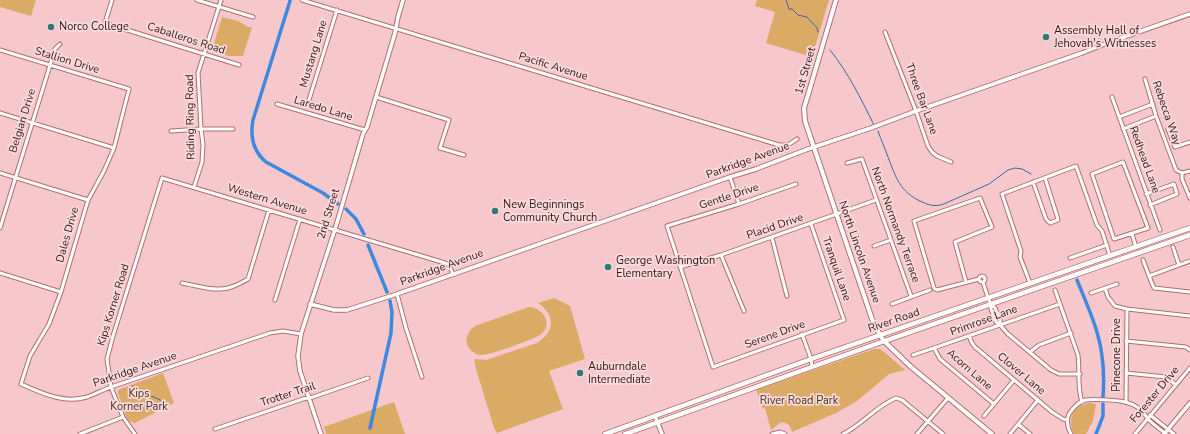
<!DOCTYPE html>
<html>
<head>
<meta charset="utf-8">
<style>
	body { margin:0 }
	canvas { display:block; background:#f7c8cb }
</style>
</head>
<body>
<canvas width="1190" height="434"></canvas>
<script>
const ctx = document.querySelector('canvas').getContext('2d');
ctx.lineJoin = 'round';
function fill(path, color) { ctx.fillStyle = color; ctx.fill(path, 'evenodd'); }
function strokePath(path, color, width, dash) { ctx.strokeStyle = color; ctx.lineWidth = width; ctx.lineCap = dash ? 'butt' : 'round'; ctx.setLineDash(dash || []); ctx.stroke(path); }
function drawText(font, color, halo, rows, align = 'center') {
  ctx.font = font + ' "Nunito Sans",sans-serif'; ctx.lineWidth = 3.5; ctx.setLineDash([]); ctx.textBaseline = 'middle'; ctx.strokeStyle = halo; ctx.fillStyle = color; for (const [text, x, y, turn = 0] of rows) {
    ctx.save(); ctx.translate(x, y); ctx.rotate((+turn || 0) * Math.PI / 180); ctx.textAlign = isNaN(turn) ? turn : align; if (halo) ctx.strokeText(text, 0, 0); ctx.fillText(text, 0, 0); ctx.restore();
  }
}
const green = new Path2D(`
	M 0,0 L 36,0 L 31,16 L 0,7 Z
	M 757,0 L 829,0 L 812,57 L 766,43 L 775,12 L 755,6 Z
	M 222,17 L 238,21 L 248,27 L 252,27 L 243,56 L 229,56 L 212,51 L 212,50 Z
	M 554,298 L 570,306 L 585,359 L 549,371 L 563,409 L 497,433 L 494,428 L 476,369 L 474,359 L 486,360 L 537,343 C 555,332 556,315 538,303 Z
	M 529,307 C 544,308 554,325 540,335 C 534,339 488,356 481,355 C 475,355 469,350 467,344 C 465,337 469,330 475,326 Z
	M 874,349 L 880,349 L 883,351 L 905,370 L 889,374 L 857,401 L 836,413 L 792,432 C 790,425 788,423 781,422 L 771,430 L 765,408 L 763,409 L 756,390 Z
	M 163,373 L 174,403 L 135,423 L 129,421 L 125,414 L 118,393 L 118,390 Z
	M 394,402 L 405,434 L 326,434 L 324,427 Z
	M 1090,403 L 1096,404 L 1093,421 L 1086,434 L 1074,434 C 1067,418 1073,405 1090,403 Z`);
const stream = new Path2D(`
	M 786,0 L 789,9 L 792,9 L 798,15 L 807,17 L 817,28 L 818,32
	M 830,50 C 848,72 861,99 874,125
	M 878,131 C 881,140 885,148 888,157 C 896,178 900,192 922,202 C 931,206 937,207 946,203 L 989,184 L 1008,170 L 1015,168 L 1022,169 L 1031,174
	M 132,386 C 143,394 156,397 168,404`);
const canal = new Path2D(`
	M 290,1 L 253,120 C 250,136 253,151 266,162 L 323,193 L 338,204
	M 346,209 L 356,219 L 364,234
	M 368,245 L 387,292
	M 1077,280 C 1087,305 1099,330 1102,356 C 1104,370 1104,383 1103,397
	M 370,428 L 391,333 L 392,312 L 390,301
	M 1096,434 L 1103,416 L 1103,404`);
const minor = new Path2D(`
	M 112,0 L 105,23 L 239,65
	M 197,0 L 253,17
	M 302,0 L 779,145 L 788,145 L 797,139
	M 885,32 L 916,111 L 928,146 L 932,152 L 937,156 L 951,162
	M 0,50 L 129,89 L 114,148 L 104,171 L 88,200 L 61,292 L 49,324 L 30,356 L 21,384 C 42,393 63,404 87,397 C 95,394 103,390 111,387 L 270,333 L 283,331 L 301,334
	M 1145,79 L 1156,116 L 1176,170 L 1182,173
	M 376,97 L 449,120 L 440,148 L 464,155
	M 1112,97 L 1160,230
	M 308,103 L 337,10
	M 277,104 L 365,130
	M 0,113 L 114,148
	M 1119,117 L 1153,104
	M 1123,129 L 1156,116
	M 1168,129 L 1175,147 L 1190,142
	M 171,131 L 201,129 L 233,129
	M 1123,162 L 1148,228 L 1114,239 L 1092,174 Z
	M 847,163 L 862,159 L 911,296
	M 1190,171 L 1182,173 L 1182,179 L 1190,198
	M 0,173 L 88,200
	M 730,177 L 739,204
	M 1033,182 L 1046,219 L 1050,223 L 1058,220 L 1057,216 L 1045,178
	M 796,184 L 739,204 L 667,226 L 713,367 L 844,320 L 811,224
	M 194,187 L 202,162 L 203,145 L 201,129 L 198,73 L 221,0
	M 1146,194 L 1174,184 L 1177,194 L 1150,205
	M 0,228 L 55,49 L 60,44
	M 1132,234 L 1136,247
	M 772,238 L 787,296
	M 874,246 L 891,240
	M 1173,247 L 1179,265
	M 721,255 L 744,311
	M 1070,258 L 1107,245
	M 1143,260 L 1151,281 L 1154,288 L 1190,292
	M 680,267 L 721,255 L 876,200
	M 0,273 L 61,292
	M979 279a3 3 0 1 1 6 0a3 3 0 1 1-6 0Z
	M 1149,276 L 1190,261
	M 966,282 L 955,242 L 992,227 L 980,198 L 914,221 L 934,288 L 937,290 L 979,279
	M 983,282 L 988,298 L 991,304 L 995,308 L 1000,320 L 1000,325
	M 182,283 C 194,285 208,290 220,289 C 230,289 239,284 248,279 L 269,210
	M 1030,283 L 1020,257 L 1021,251 L 1002,194 L 1076,166 L 1097,225 L 1102,231 L 1110,256
	M 1105,288 L 1108,297 L 1115,306 L 1127,309 L 1190,316
	M 1055,290 L 1078,355 C 1080,370 1077,388 1082,402
	M 1091,293 L 1117,284
	M 397,294 L 406,328 L 422,377
	M 275,300 L 300,219
	M 892,304 L 930,290
	M 991,304 L 991,309 L 996,322 L 1000,325 L 1008,334 L 1051,370 L 1059,374 L 1080,374
	M 802,334 L 811,359 L 812,367
	M 969,336 L 972,343 L 975,347 L 1052,412 L 1063,419 L 1067,420
	M 1126,341 L 1186,347 L 1190,350
	M 934,348 L 940,359 L 994,404
	M 1030,352 L 1039,345 L 1071,333
	M 913,355 L 934,348 L 1060,304
	M 1126,373 L 1166,377 L 1176,385
	M 1126,402 L 1127,309
	M 1150,415 L 1174,434
	M 984,416 L 1014,380
	M 1018,424 L 1030,434
	M 215,429 L 303,399 L 313,397 L 368,378
	M 80,434 L 123,417
	M 135,434 L 123,417 L 111,387 L 107,359 L 113,336 L 162,178 L 445,263 L 449,265 L 453,274
	M 772,434 L 780,432 L 785,434
	M 843,434 C 862,425 876,406 896,398 L 902,400 L 943,434
	M 917,434 L 948,398
	M 1010,434 L 1038,400
	M 1071,434 C 1067,427 1066,421 1069,414 C 1073,408 1078,402 1085,400 C 1093,399 1118,400 1125,402 C 1129,403 1134,405 1137,407 C 1143,410 1145,416 1149,420 C 1154,425 1160,429 1166,434
	M 1135,434 L 1190,368`);
const tertiary = new Path2D(`
	M 310,304 L 334,310 L 347,310 L 397,294 L 730,177 L 756,169 L 808,149 L 871,128 L 916,111 L 1082,53 L 1107,43 L 1190,14
	M 655,416 L 662,434
	M 321,434 L 300,371 L 298,356 L 301,334 L 336,226 L 363,134 L 367,127 L 395,33 L 398,17 L 403,0
	M 1164,434 L 1190,403`);
const secondary = new Path2D(`
	M 836,0 L 808,95 L 804,108 L 805,121 L 872,319 L 880,335 L 884,341 L 910,366 L 992,434`);
const primary = new Path2D(`
	M 605,434 L 811,359 L 1190,228
	M 625,434 L 876,344 L 1190,235`);
const markers = [
	[51,27,4,"#2f7978"],
	[1046,37,4,"#2f7978"],
	[495,211,4,"#2f7978"],
	[608,267,4,"#2f7978"],
	[580,373,4,"#2f7978"]
];
const poiNames = [
	["Norco College",59,27],
	["Assembly Hall of",1054,31],
	["Jehovah's Witnesses",1054,44],
	["New Beginnings",503,205],
	["Community Church",503,218],
	["George Washington",616,261],
	["Elementary",616,274],
	["Auburndale",588,367],
	["Intermediate",588,380]
];
const streetNames = [
	["Caballeros Road",186,39,18],
	["Mustang Lane",314,54,-73],
	["Stallion Drive",67,61,17],
	["Pacific Avenue",553,67,17],
	["1st Street",806,71,-74],
	["Three Bar Lane",921,99,70],
	["Laredo Lane",323,109,17],
	["Rebecca Way",1166,113,71],
	["Riding Ring Road",191,117,-91],
	["Belgian Drive",23,121,-73],
	["Redhead Lane",1144,160,70],
	["Parkridge Avenue",748,161,-20],
	["Gentle Drive",729,197,-18],
	["Western Avenue",267,200,17],
	["2nd Street",329,214,-73],
	["North Normandy Terrace",895,225,70],
	["Placid Drive",775,227,-19],
	["Dales Drive",68,235,-74],
	["North Lincoln Avenue",859,252,71],
	["Parkridge Avenue",442,268,-20],
	["Tranquil Lane",836,269,71],
	["Kips Korner Road",114,305,-73],
	["River Road",894,321,-19],
	["Primrose Lane",984,321,-20],
	["Serene Drive",775,335,-20],
	["Pinecone Drive",1117,355,-90],
	["Parkridge Avenue",135,370,-19],
	["Acorn Lane",969,370,41],
	["Clover Lane",1021,374,40],
	["Trotter Trail",288,395,-18],
	["Forester Drive",1155,395,-50]
];
const parkNames = [
	["Kips",139,394],
	["Korner Park",139,407],
	["River Road Park",799,401]
];
fill(green, '#dbaa65');
strokePath(stream, '#3a66a4', 1);
strokePath(canal, '#3d88e0', 3.5);
strokePath(minor, '#b26c72', 5);
strokePath(tertiary, '#b26c72', 5.5);
strokePath(secondary, '#b26c72', 6);
strokePath(primary, '#b26c72', 6);
strokePath(minor, '#fff', 3);
strokePath(tertiary, '#fff', 3.5);
strokePath(secondary, '#fff', 4);
strokePath(primary, '#fff', 4.5);
for (const [x, y, r, color] of markers) { const dot = new Path2D(); dot.arc(x, y, r, 0, 2 * Math.PI); ctx.fillStyle = color; ctx.fill(dot); strokePath(dot, '#fadadb', 1.5); }
drawText('11px', '#321619', '#fadadb', poiNames, 'left');
drawText('11px', '#321619', '#fadadb', streetNames);
drawText('11px', '#3d2f1d', '#fadadb', parkNames);
</script>
</body>
</html>
